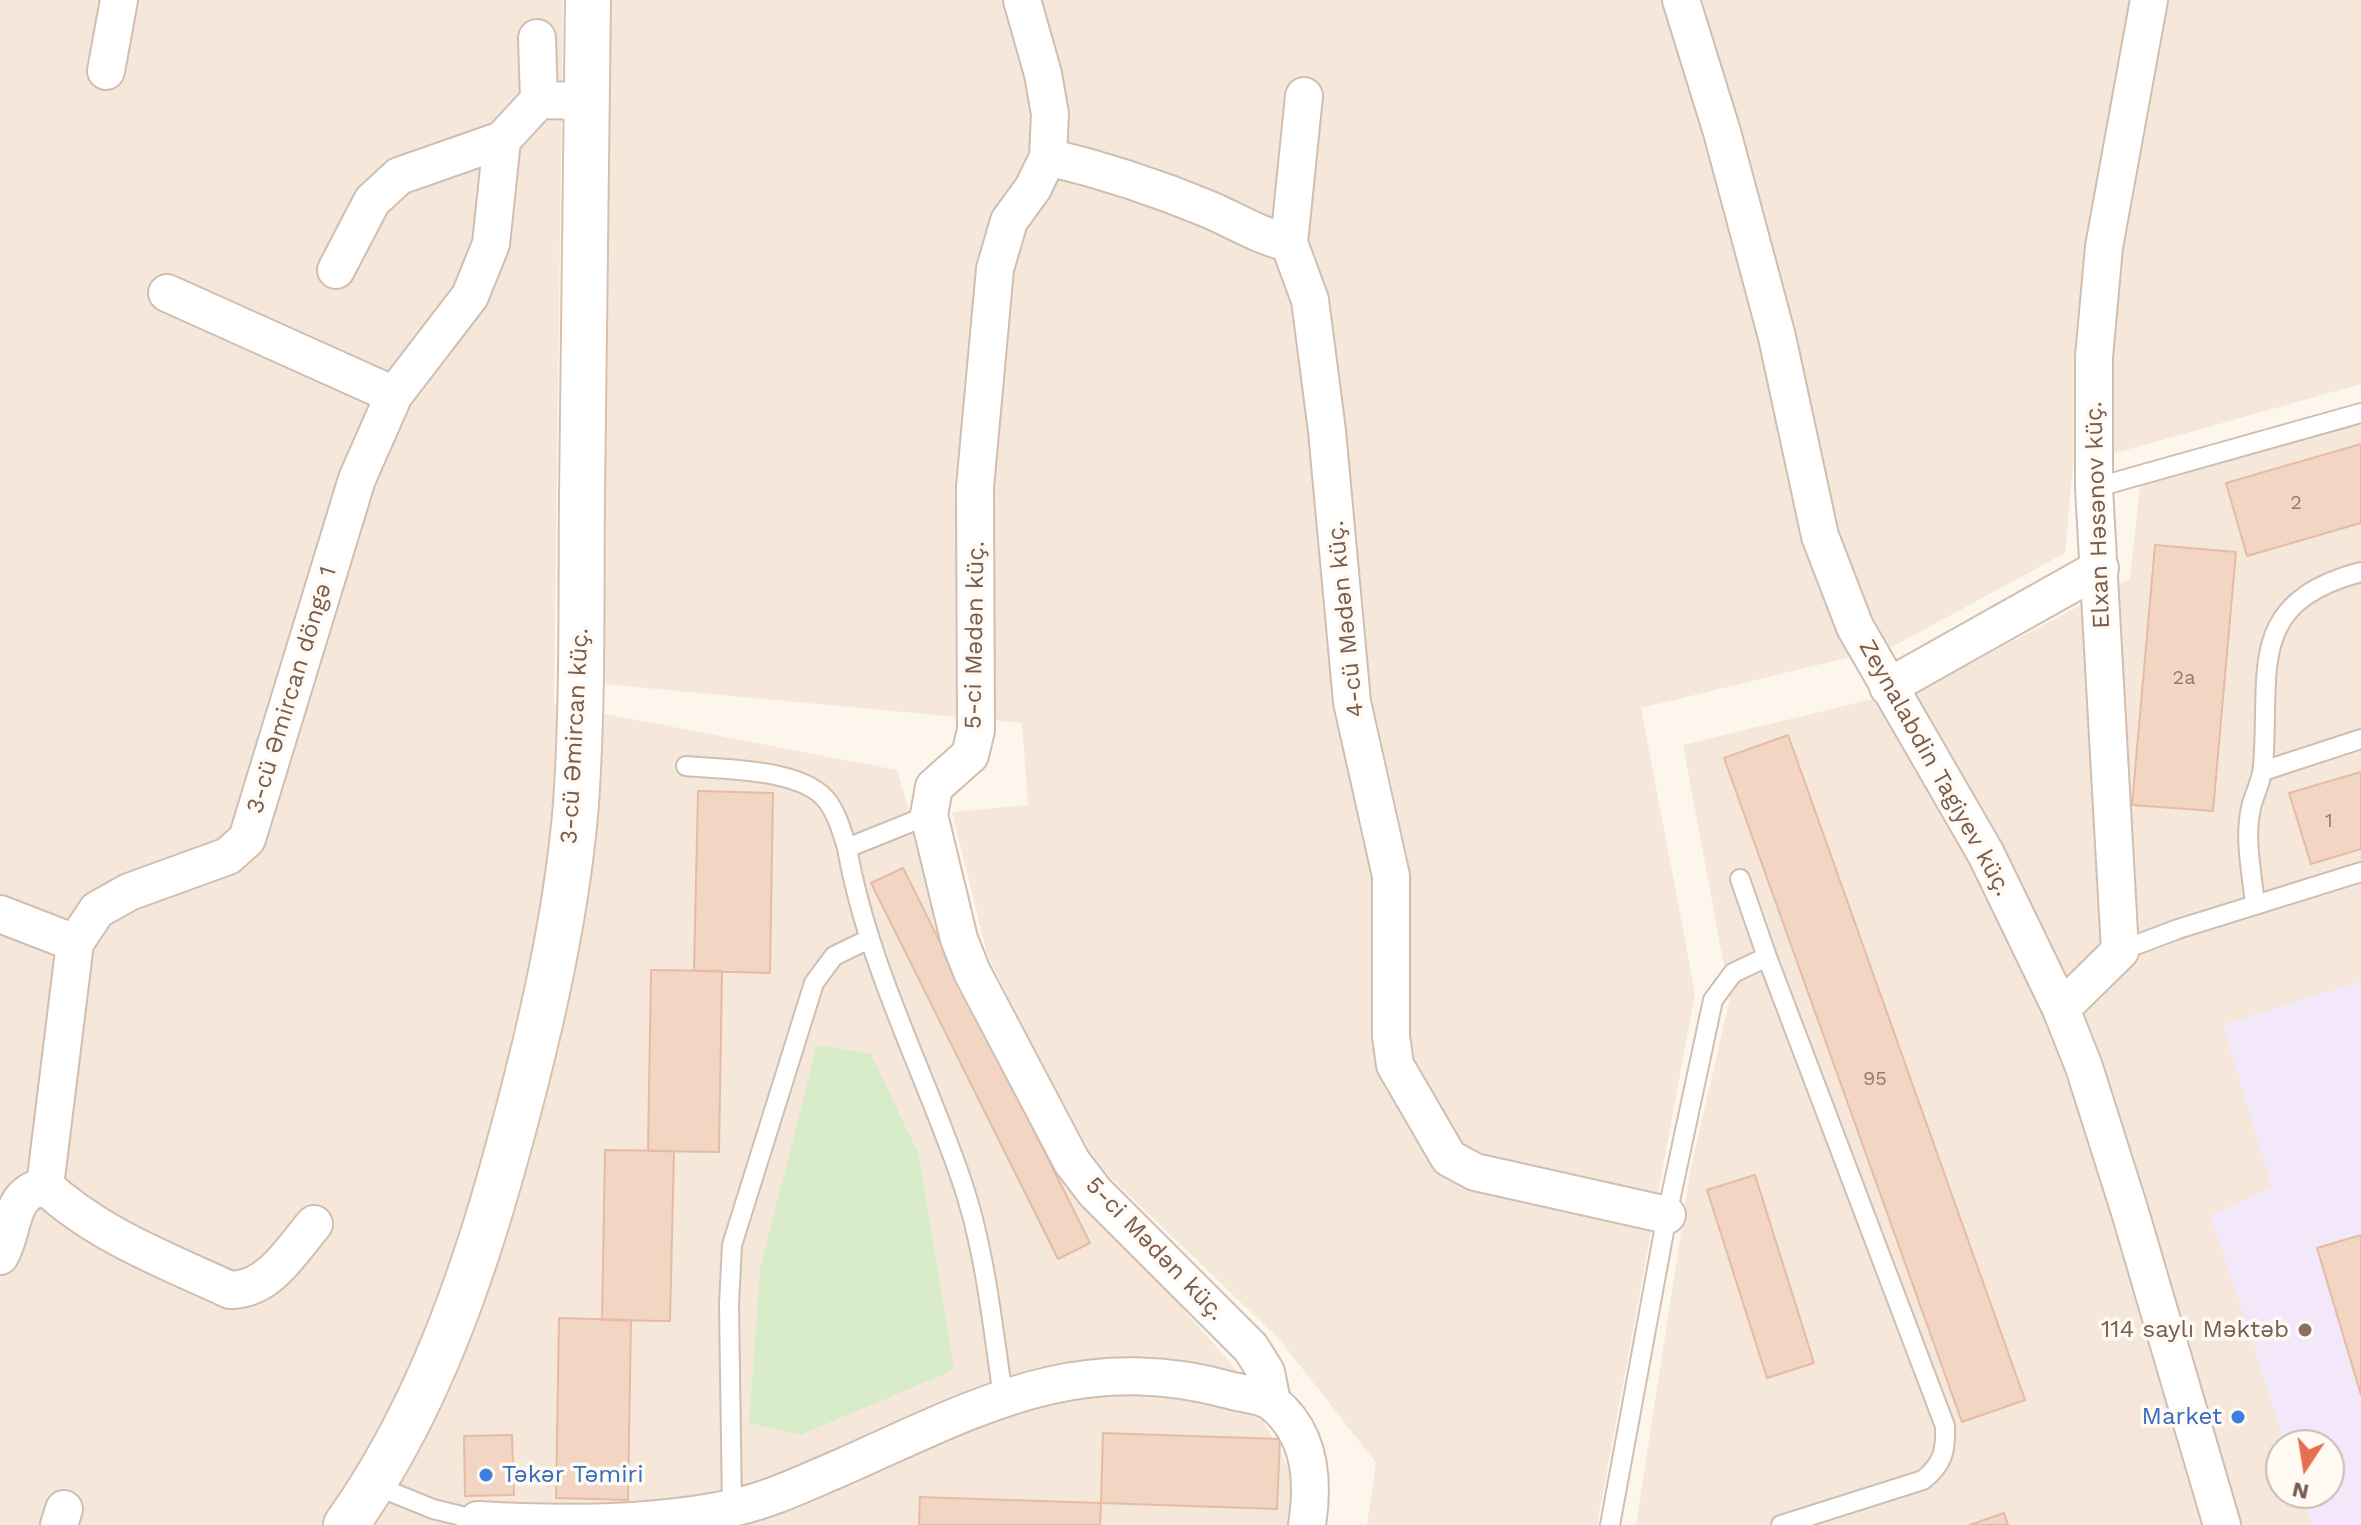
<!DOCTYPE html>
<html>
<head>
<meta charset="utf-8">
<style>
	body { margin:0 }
	#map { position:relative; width:2361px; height:1525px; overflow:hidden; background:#fdf6ec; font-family:"Work Sans",sans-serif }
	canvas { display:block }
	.north { position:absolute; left:2265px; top:1429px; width:80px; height:80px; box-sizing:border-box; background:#fffaf3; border:2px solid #cabbb1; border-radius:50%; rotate:192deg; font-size:22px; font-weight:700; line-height:32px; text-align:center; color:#7a5c4d }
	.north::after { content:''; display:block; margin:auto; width:28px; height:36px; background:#e76f51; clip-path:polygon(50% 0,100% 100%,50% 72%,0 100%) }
</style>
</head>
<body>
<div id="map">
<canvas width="2361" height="1525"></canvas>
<div class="north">N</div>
</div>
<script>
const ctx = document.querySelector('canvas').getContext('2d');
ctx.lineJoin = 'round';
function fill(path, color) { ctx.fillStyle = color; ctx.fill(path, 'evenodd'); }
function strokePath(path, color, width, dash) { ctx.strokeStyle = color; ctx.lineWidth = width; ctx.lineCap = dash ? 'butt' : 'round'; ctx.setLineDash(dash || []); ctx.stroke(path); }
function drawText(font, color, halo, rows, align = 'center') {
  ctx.font = font + ' "Work Sans",sans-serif'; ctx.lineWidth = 7; ctx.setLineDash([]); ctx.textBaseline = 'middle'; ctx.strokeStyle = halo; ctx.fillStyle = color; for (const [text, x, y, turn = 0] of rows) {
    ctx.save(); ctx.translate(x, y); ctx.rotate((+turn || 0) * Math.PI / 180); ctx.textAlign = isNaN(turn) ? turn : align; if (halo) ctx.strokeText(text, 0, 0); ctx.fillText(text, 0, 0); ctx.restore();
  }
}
const residential = new Path2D(`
	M 0,0 L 563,0 L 554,704 L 897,770 L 948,944 L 1061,1170 L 1235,1368 L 1293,1476 L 1289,1525 L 0,1525 Z
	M 608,0 L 2361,0 L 2361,384 L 2073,465 L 2065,553 L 1892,647 L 1641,708 L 1695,993 L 1597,1525 L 1367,1525 L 1376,1463 L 1280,1340 L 1083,1151 L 987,954 L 952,812 L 1028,805 L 1022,723 L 603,684 L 601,387 Z
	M 2361,424 L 2361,1525 L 1636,1525 L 1691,1167 L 1730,998 L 1683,745 L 1930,685 L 2130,579 L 2140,485 ZM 2281,1445 L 2329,1445 L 2329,1493 L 2281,1493 Z`);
const education = new Path2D(`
	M 2361,981 L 2361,1525 L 2312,1525 L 2302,1493 L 2329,1493 L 2329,1445 L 2286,1445 L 2211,1216 L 2272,1187 L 2223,1025 Z`);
const green = new Path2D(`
	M 817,1045 L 871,1054 L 919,1155 L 954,1370 L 800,1435 L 749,1423 L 760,1269 Z`);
const building = new Path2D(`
	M 2361,444 L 2361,523 L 2247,556 L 2226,483 Z
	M 2155,545 L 2236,552 L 2213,811 L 2132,805 Z
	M 1788,735 L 2025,1400 L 1962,1422 L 1724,758 Z
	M 2361,772 L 2361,849 L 2311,864 L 2289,793 Z
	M 698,791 L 773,793 L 770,973 L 694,971 Z
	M 903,868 L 1090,1243 L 1058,1259 L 871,883 Z
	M 651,970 L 722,971 L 719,1152 L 648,1151 Z
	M 605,1150 L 674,1151 L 670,1321 L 602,1320 Z
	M 1755,1175 L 1814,1363 L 1767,1378 L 1707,1190 Z
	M 2361,1235 L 2361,1395 L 2317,1248 Z
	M 559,1318 L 631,1320 L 628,1500 L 556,1498 Z
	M 1103,1433 L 1280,1439 L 1277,1509 L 1101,1503 Z
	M 512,1435 L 514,1495 L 465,1496 L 464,1436 Z
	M 920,1497 L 1101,1503 L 1100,1525 L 919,1525 Z
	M 2004,1513 L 2008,1525 L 1970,1525 Z`);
const service = new Path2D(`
	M 2094,488 L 2361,413
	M 686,766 C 724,770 804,768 828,802 C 838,816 842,832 847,848
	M 2263,771 L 2361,739
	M 929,815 L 847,848 C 867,962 922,1067 960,1176 C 985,1246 992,1323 1003,1396
	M 1740,879 L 1767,957 L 1945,1426 C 1946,1451 1943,1464 1923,1480 L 1781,1525
	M 2255,905 C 2252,873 2244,839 2251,808 C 2254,794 2262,781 2263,766 C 2271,671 2244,603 2361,572
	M 2120,951 L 2178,929 L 2361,872
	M 374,1485 L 433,1509 L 478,1520
	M 732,1508 L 729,1304 L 732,1245 L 814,983 L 834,956 L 869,939
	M 1610,1525 L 1667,1215 L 1713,1000 L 1733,973 L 1767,957`);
const minor = new Path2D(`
	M 1022,0 L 1043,74 L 1050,114 L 1048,157 L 1033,188 L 1009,221 L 995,269 L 975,487 L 976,730 L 970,755 L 934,787 L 929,815 L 959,939 L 972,972 L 1072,1162 L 1095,1192 L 1251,1348 L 1266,1372 L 1272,1402
	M 1681,0 L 1722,132 L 1777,337 L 1820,536 L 1855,627 L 1986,854 L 2061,1009 L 2084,1067 L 2130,1212 L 2222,1525
	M 537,38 L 539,100
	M 106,71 L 119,0
	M 1048,157 C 1103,170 1155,187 1208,209 C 1236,221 1259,236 1289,243 L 1310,300 L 1327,431 L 1352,702 L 1391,876 L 1391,1036 L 1395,1065 L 1449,1158 L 1475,1172 L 1667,1215
	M 1289,243 L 1304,96
	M 336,270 L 372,201 L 399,176 L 502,140
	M 167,293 L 394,395
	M 1888,687 L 2100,568
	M 0,914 L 75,943
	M 2061,1009 L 2120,951 L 2094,488 L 2094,357 L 2104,247 L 2149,0
	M 45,1186 C 98,1235 165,1260 230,1290 C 269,1290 291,1251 314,1224
	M 0,1256 C 16,1229 7,1194 45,1186 L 75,943 L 97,910 L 129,892 L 228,856 L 247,839 L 357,479 L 394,395 L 470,296 L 491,244 L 502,140 L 539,100 L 586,101
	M 59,1525 L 64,1509
	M 475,1525 L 478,1520 C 560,1525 651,1525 732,1508 C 770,1500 804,1483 840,1468 C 978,1407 1077,1348 1233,1391 C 1245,1394 1264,1396 1273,1403 C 1311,1434 1314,1481 1307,1525`);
const secondary = new Path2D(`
	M 346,1525 C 419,1422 464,1303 499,1181 C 533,1061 566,928 576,804 C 583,702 581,598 582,496 C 584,331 586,165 588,0`);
const markers = [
	[2305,1330,8,"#8d6e63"],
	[2238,1417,8,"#3f7fe0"],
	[486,1475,8,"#3f7fe0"]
];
const numberNames = [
	["2",2296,503],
	["2a",2184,678],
	["1",2329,821],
	["95",1875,1079]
];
const streetNames = [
	["Elxan Həsənov küç.",2098,515,-92],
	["4-cü Mədən küç.",1346,619,-96],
	["5-ci Mədən küç.",975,635,-89],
	["3-cü Əmircan döngə 1",292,690,-73],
	["3-cü Əmircan küç.",575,736,-87],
	["Zeynalabdin Tagiyev küç.",1935,768,61],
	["5-ci Mədən küç.",1155,1249,46]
];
const educationNames = [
	["114 saylı Məktəb",2289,1330]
];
const shopNames = [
	["Market",2222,1417],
	["Təkər Təmiri",502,1475,"left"]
];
fill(residential, '#f5e8da');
fill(education, '#f3e8fa');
fill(green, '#d8ecc9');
fill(building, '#f3d5c3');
strokePath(building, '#e6bba3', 2);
strokePath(service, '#d1beb0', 22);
strokePath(minor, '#d1beb0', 40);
strokePath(secondary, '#d6c0b0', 48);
strokePath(service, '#fff', 18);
strokePath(minor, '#fff', 36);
strokePath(secondary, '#fff', 44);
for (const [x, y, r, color] of markers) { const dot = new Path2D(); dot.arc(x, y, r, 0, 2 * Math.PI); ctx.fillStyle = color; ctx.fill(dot); strokePath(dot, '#fffaf3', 3); }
drawText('20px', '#987a6a', null, numberNames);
drawText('24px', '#7a5c4d', '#fffaf3', streetNames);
drawText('24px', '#785e54', '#fffaf3', educationNames, 'right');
drawText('24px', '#366cbe', '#fffaf3', shopNames, 'right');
</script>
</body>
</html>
